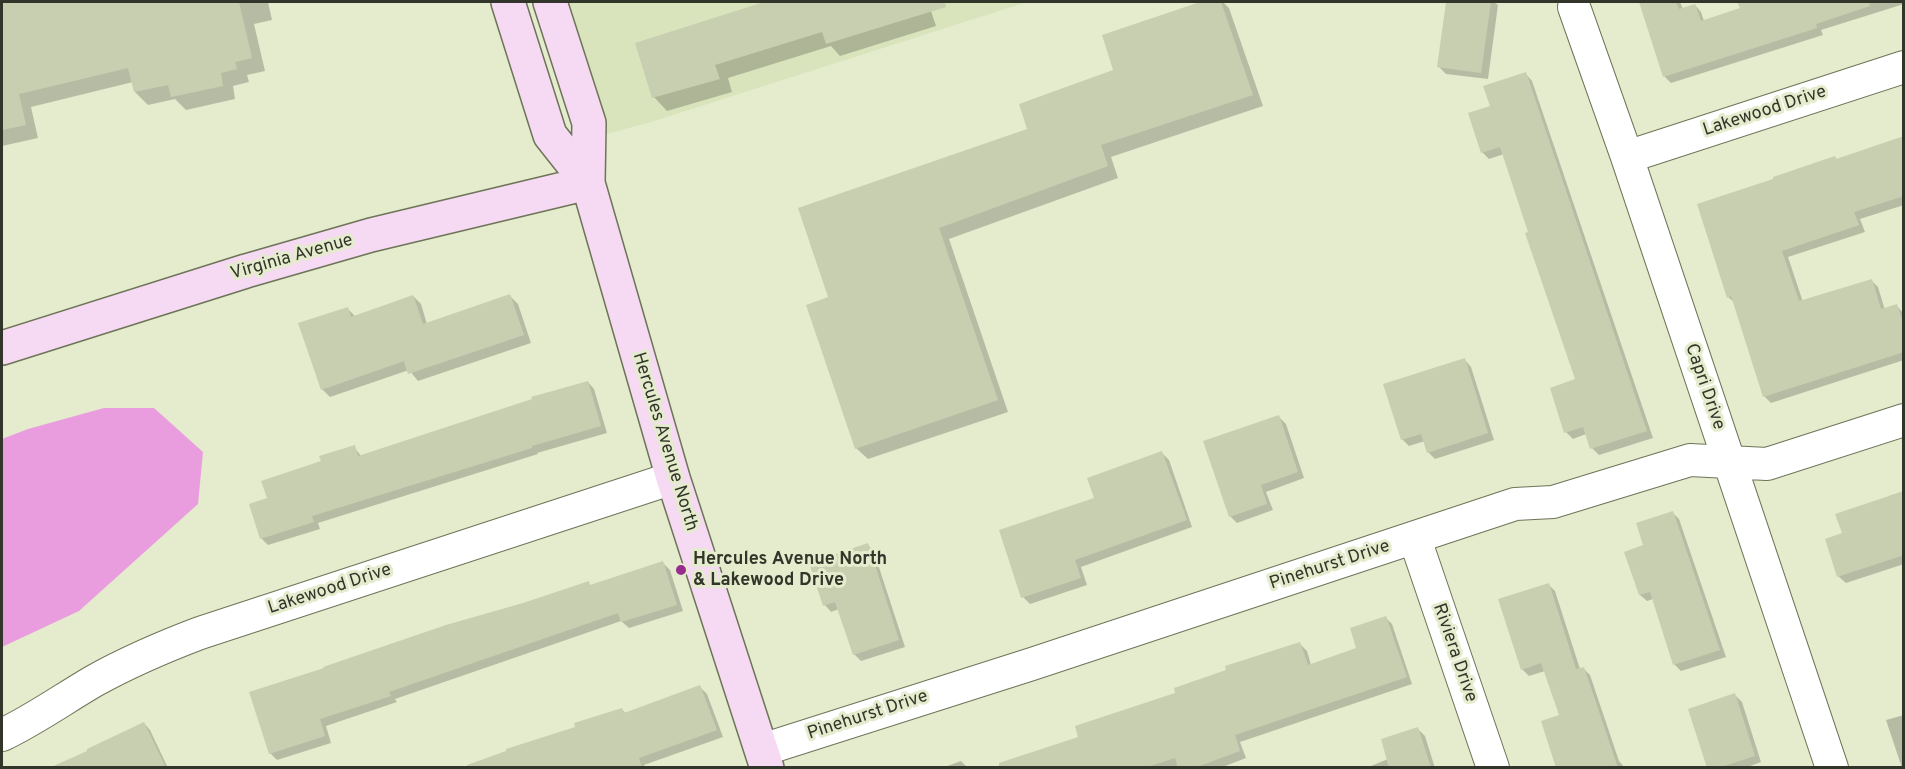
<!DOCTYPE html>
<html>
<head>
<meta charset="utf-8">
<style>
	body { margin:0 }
	#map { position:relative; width:1905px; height:769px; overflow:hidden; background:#e4eccd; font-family:Overpass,sans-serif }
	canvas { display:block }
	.frame { position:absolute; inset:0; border:3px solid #323529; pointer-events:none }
</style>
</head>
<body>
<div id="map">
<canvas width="1905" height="769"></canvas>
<div class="frame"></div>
</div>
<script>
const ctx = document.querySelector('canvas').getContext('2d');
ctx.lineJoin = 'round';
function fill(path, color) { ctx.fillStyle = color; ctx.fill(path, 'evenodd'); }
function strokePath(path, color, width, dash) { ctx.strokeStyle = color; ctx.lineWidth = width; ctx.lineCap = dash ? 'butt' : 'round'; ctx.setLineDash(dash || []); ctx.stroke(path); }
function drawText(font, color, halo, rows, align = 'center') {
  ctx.font = font + ' Overpass,sans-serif'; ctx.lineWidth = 6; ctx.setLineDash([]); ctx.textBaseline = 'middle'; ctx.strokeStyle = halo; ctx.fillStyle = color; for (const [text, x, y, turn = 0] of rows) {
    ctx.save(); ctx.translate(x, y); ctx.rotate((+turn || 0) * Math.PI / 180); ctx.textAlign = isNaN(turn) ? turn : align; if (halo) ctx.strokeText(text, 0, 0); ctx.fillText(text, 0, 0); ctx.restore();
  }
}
const built = new Path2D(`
	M 565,2 L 1027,2 L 651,122 L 603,135 Z`);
const water = new Path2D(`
	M 104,408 L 154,408 L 203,452 L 198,504 L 79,611 L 2,647 L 2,439 L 28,429 Z`);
const shadow = new Path2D(`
	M 2,2 L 268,2 L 272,20 L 254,24 L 265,71 L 247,75 L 249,82 L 233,86 L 235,99 L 186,110 L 175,99 L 148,105 L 135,92 L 133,82 L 31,107 L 38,138 L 2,146 Z
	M 769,2 L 928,2 L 936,26 L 840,56 L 831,46 L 728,78 L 732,92 L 667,111 L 654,97 L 637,44 Z
	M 1205,2 L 1223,2 L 1229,8 L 1263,106 L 1111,157 L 1118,178 L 949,239 L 1008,412 L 868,459 L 856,448 L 830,298 L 1029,130 L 1115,71 L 1104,36 Z
	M 1448,2 L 1494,2 L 1498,5 L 1488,79 L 1446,74 L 1439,67 Z
	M 1641,2 L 1680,2 L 1683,9 L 1695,5 L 1701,12 L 1704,21 L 1742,9 L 1739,2 L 1904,2 L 1904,4 L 1821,30 L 1823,35 L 1671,83 L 1665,77 Z
	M 1526,74 L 1532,81 L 1653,438 L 1599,455 L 1592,448 L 1586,434 L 1573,439 L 1566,432 L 1576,380 L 1504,154 L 1489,159 L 1482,152 L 1491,107 Z
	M 1904,138 L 1904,205 L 1860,219 L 1865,232 L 1788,257 L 1803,302 L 1871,280 L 1878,287 L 1885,310 L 1897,306 L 1903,313 L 1904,360 L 1771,403 L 1764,396 L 1735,303 L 1728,297 L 1835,157 L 1837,160 Z
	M 413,296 L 421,304 L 427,324 L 510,296 L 518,304 L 531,343 L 418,381 L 409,370 L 330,397 L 322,389 L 347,308 L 356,317 Z
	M 1465,360 L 1471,367 L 1494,440 L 1435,459 L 1428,452 L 1425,441 L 1409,446 L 1402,439 Z
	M 588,382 L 594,389 L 607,433 L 537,453 L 538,454 L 318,523 L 320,529 L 268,545 L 262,539 L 251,505 L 269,499 L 323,462 L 354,447 L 362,457 Z
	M 1279,417 L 1286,424 L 1304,478 L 1266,492 L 1273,510 L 1237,523 L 1230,516 Z
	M 1162,453 L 1169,460 L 1192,527 L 1081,567 L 1087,585 L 1030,604 L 1023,597 L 1001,531 L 1096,499 Z
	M 1904,491 L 1904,564 L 1846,583 L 1839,577 L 1827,540 L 1844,534 L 1889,496 Z
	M 1673,513 L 1679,519 L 1726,657 L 1681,671 L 1674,664 L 1653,599 L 1647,601 L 1640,595 Z
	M 868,545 L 874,552 L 905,647 L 861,661 L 854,654 L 839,609 L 831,612 L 825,605 Z
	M 663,563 L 670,570 L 683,611 L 629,628 L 621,621 L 395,699 L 397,702 L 326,726 L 331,743 L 277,760 L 270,753 L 250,693 L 588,583 L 591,586 Z
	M 1548,584 L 1555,591 L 1580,669 L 1583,668 L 1590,675 L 1619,761 L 1625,768 L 1557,768 L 1561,716 L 1545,671 L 1529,676 L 1522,669 Z
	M 1385,617 L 1392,624 L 1412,684 L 1240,742 L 1246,758 L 1220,768 L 1180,768 L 1179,765 L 1171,768 L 1014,768 L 1177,694 L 1300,644 L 1307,651 L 1311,665 L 1358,649 Z
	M 700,687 L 707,694 L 723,737 L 644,765 L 645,768 L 465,768 L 577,728 L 622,709 L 626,714 Z
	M 1735,695 L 1742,702 L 1761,762 L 1745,768 L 1708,768 Z
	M 1904,715 L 1904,768 L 1902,768 L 1886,720 Z
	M 144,723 L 150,730 L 168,768 L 52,768 L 89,752 Z
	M 1418,729 L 1425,736 L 1435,768 L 1366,768 L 1388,759 Z
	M 961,761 L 968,768 L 942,768 Z`);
const building = new Path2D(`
	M 2,2 L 239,2 L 252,58 L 235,62 L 237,69 L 221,73 L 223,86 L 171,97 L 168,85 L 134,92 L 128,68 L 19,94 L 26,125 L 2,130 Z
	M 764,2 L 945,2 L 946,7 L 826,44 L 822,32 L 715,65 L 720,79 L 652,98 L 635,43 Z
	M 1200,2 L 1221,2 L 1253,95 L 1101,145 L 1108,166 L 939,228 L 998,400 L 855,449 L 806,305 L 828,297 L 798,208 L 1027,129 L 1019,104 L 1113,70 L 1102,35 Z
	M 1446,2 L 1491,2 L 1481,73 L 1437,67 Z
	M 1639,2 L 1676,2 L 1679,9 L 1695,4 L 1701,21 L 1740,8 L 1737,2 L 1869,2 L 1870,6 L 1816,24 L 1817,28 L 1663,77 Z
	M 1526,72 L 1647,431 L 1590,449 L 1583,427 L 1564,433 L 1550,388 L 1575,379 L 1525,233 L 1528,232 L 1500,147 L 1481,153 L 1468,113 L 1490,106 L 1483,86 Z
	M 1904,136 L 1904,196 L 1854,212 L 1859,225 L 1782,251 L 1799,301 L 1872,279 L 1881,309 L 1897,304 L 1904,325 L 1904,352 L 1763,397 L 1731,296 L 1727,298 L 1697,204 L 1773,179 L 1773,177 L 1835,156 L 1836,159 Z
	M 510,294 L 524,335 L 408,374 L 404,361 L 321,390 L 298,323 L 348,307 L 351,317 L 413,295 L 423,324 Z
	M 1465,358 L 1488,433 L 1427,453 L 1421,434 L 1401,440 L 1383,384 Z
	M 588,381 L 601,426 L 532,446 L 532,448 L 312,516 L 314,522 L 260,539 L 249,504 L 267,498 L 261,481 L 321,461 L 319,456 L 355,445 L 358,456 L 532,399 L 531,397 Z
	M 1279,415 L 1298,472 L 1261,485 L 1267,504 L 1229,517 L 1203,441 Z
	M 1162,451 L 1187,520 L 1075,560 L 1081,578 L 1021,598 L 999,530 L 1094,498 L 1087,478 Z
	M 1904,491 L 1904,555 L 1837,577 L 1825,539 L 1842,533 L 1835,514 Z
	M 1673,511 L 1720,650 L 1673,665 L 1650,592 L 1639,595 L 1624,552 L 1643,545 L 1636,523 Z
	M 868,543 L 899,640 L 853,655 L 835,602 L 823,606 L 809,563 Z
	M 663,561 L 677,605 L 621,622 L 618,613 L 389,692 L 391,696 L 320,719 L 325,736 L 269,754 L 249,692 L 324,668 L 323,667 L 446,625 L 523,603 L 589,581 L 590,585 Z
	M 1549,583 L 1576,669 L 1584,667 L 1618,768 L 1556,768 L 1541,721 L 1559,715 L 1541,663 L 1521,670 L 1498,599 Z
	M 1386,616 L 1407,677 L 1235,735 L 1240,751 L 1194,768 L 1178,768 L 1175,758 L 1144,768 L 999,768 L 999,763 L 1078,737 L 1075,726 L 1175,693 L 1174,688 L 1226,670 L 1225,666 L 1300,642 L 1308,665 L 1356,648 L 1350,628 Z
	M 700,685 L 717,730 L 639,758 L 642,768 L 468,768 L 467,765 L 506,751 L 506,749 L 575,727 L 574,723 L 622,708 L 624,713 Z
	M 1735,693 L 1755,756 L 1718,768 L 1707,768 L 1688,709 Z
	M 144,722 L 166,768 L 49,768 L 87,751 L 87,749 Z
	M 1418,727 L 1431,768 L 1389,768 L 1381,739 Z`);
const street = new Path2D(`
	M 1574,7 L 1627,157 L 1832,768
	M 1627,157 L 1904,67
	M 1415,539 L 1493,768
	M 2,735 C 34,720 63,699 94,681 C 128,662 163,647 200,633 L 673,478
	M 762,750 L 1032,664 L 1515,504 L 1553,502 L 1690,460 L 1767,464 L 1904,420`);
const secondary = new Path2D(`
	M 508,2 L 550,135 L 588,183
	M 550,2 L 589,123 L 588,183 L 673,478 L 767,768
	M 2,348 L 246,271 L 371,235 L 588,183`);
const markers = [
	[681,570,6,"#972c8e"]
];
const streetNames = [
	["Lakewood Drive",1765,112,-18],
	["Virginia Avenue",292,258,-16],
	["Capri Drive",1704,387,71],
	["Hercules Avenue North",664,442,73],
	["Pinehurst Drive",1330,566,-18],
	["Lakewood Drive",330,590,-18],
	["Riviera Drive",1454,653,71],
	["Pinehurst Drive",868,716,-18]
];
const poiNames = [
	["Hercules Avenue North",693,560],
	["& Lakewood Drive",693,581]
];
fill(built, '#d9e3bc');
fill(water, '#e99ddf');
fill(shadow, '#0003');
fill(building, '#c7cfb0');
strokePath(street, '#6d7458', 34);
strokePath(secondary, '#6d7458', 36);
strokePath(street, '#fff', 32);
strokePath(secondary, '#f6d9f2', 33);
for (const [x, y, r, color] of markers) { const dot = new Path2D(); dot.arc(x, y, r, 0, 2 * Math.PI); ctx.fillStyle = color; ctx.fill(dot); strokePath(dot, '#e4eccd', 2); }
drawText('18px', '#323529', '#e4eccd', streetNames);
drawText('bold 18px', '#323529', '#e4eccd', poiNames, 'left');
</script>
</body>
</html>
